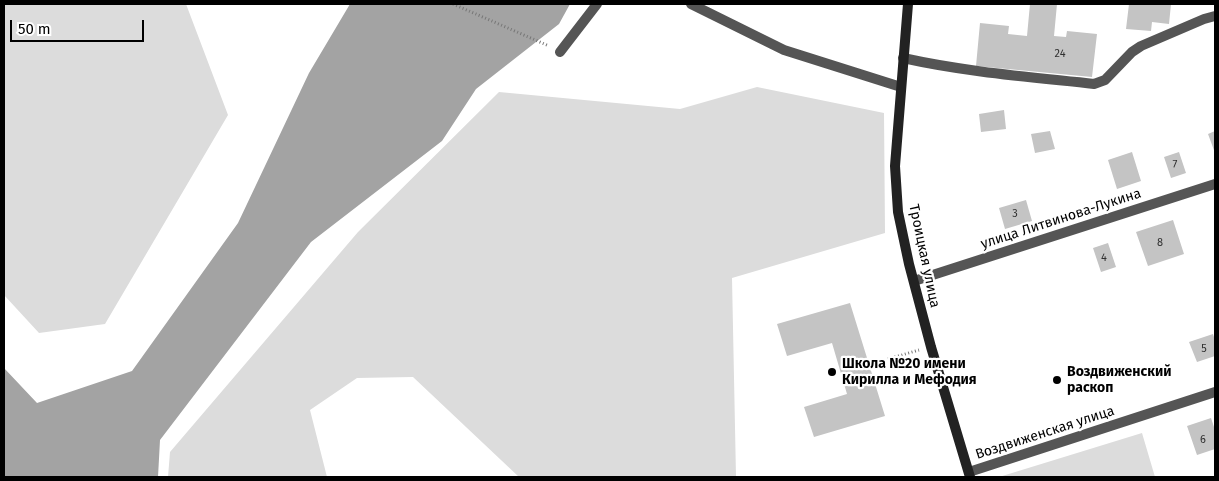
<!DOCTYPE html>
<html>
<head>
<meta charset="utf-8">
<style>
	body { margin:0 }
	#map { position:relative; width:1219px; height:481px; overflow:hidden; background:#fff; font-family:"Fira Sans",sans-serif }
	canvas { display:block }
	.frame { position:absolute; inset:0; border:5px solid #000; pointer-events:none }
	.scale { position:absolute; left:10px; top:20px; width:134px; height:22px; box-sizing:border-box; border:2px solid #000; border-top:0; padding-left:6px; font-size:15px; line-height:18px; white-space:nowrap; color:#000; -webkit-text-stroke:4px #fff; paint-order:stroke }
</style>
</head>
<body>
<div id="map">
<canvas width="1219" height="481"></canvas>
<div class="frame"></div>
<div class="scale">50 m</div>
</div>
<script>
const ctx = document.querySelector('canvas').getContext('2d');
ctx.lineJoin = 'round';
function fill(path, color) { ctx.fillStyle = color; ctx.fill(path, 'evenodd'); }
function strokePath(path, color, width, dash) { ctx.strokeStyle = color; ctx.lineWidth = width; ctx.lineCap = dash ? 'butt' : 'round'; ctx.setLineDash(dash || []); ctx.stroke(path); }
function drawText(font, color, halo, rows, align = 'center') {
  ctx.font = font + ' "Fira Sans",sans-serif'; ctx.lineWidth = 4.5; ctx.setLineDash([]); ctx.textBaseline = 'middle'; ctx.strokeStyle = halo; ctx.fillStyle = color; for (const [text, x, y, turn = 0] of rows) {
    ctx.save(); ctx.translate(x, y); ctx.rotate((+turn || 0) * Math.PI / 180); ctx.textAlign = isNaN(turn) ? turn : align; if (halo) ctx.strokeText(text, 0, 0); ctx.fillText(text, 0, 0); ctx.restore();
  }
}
const green = new Path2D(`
	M 4,4 L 186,4 L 228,115 L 105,324 L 39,333 L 4,295 Z
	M 757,87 L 884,113 L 885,233 L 732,278 L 736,477 L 519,477 L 413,377 L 357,378 L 310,410 L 327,477 L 168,477 L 170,452 L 358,232 L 499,92 L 680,109 Z
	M 1142,433 L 1155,477 L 999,477 Z`);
const water = new Path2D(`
	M 350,4 L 570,4 L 559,24 L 476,89 L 442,141 L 311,242 L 160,440 L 158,477 L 4,477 L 4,368 L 37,403 L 132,371 L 238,223 L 309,73 Z`);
const building = new Path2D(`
	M 1030,4 L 1057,4 L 1054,36 L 1066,37 L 1067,31 L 1097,34 L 1092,77 L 976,66 L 980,23 L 1009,26 L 1008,34 L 1027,36 Z
	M 1129,4 L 1171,4 L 1169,24 L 1152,22 L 1151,31 L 1126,29 Z
	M 1004,110 L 1006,129 L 981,132 L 979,114 Z
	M 1050,131 L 1055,149 L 1035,153 L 1031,134 Z
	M 1215,131 L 1215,153 L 1208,134 Z
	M 1132,152 L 1141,181 L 1117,189 L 1108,160 Z
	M 1179,152 L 1186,173 L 1171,178 L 1164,157 Z
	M 1026,200 L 1032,221 L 1005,229 L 999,208 Z
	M 1173,220 L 1184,254 L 1148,266 L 1136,232 Z
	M 1108,243 L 1116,267 L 1101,272 L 1093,248 Z
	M 850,303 L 885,416 L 814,437 L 804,407 L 847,394 L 832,343 L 787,356 L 777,324 Z
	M 1213,334 L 1215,340 L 1215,356 L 1197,362 L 1189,342 Z
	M 1211,418 L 1215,430 L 1215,449 L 1197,455 L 1187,426 Z`);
const path = new Path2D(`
	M 453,4 L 549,46
	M 888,359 L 919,350`);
const service = new Path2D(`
	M 691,4 L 784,50 L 901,87
	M 560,52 L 597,4
	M 903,58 C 966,72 1030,77 1094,84 L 1105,80 L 1132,52 L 1141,46 L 1204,19 L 1215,16`);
const minor = new Path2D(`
	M 914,281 L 1215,184
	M 969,472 L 1215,392`);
const secondary = new Path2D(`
	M 908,4 L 895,166 L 898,212 L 909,264 L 931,347 L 970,477`);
const markers = [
	[832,372,5,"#000"],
	[1057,380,5,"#000"]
];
const numberNames = [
	["24",1060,54],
	["7",1175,165],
	["3",1015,214],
	["8",1160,243],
	["4",1104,258],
	["5",1204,349],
	["6",1203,440]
];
const streetNames = [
	["улица Литвинова-Лукина",1061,219,-18],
	["Троицкая улица",924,256,78],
	["Воздвиженская улица",1045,433,-18]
];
const poiNames = [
	["Школа №20 имени",842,364],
	["Кирилла и Мефодия",842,380],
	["Воздвиженский",1067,372],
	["раскоп",1067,388]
];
fill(green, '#dcdcdc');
fill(water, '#a3a3a3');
fill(building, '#c4c4c4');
strokePath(path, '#777', 3, [1, 2.5]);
strokePath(service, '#555', 10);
strokePath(minor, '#555', 10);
strokePath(secondary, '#222', 10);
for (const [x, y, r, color] of markers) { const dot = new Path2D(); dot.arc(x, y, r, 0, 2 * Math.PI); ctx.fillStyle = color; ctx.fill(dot); strokePath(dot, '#fff', 2); }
drawText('11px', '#313131', null, numberNames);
drawText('14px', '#000', '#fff', streetNames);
drawText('bold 14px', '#000', '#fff', poiNames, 'left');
</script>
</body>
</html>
